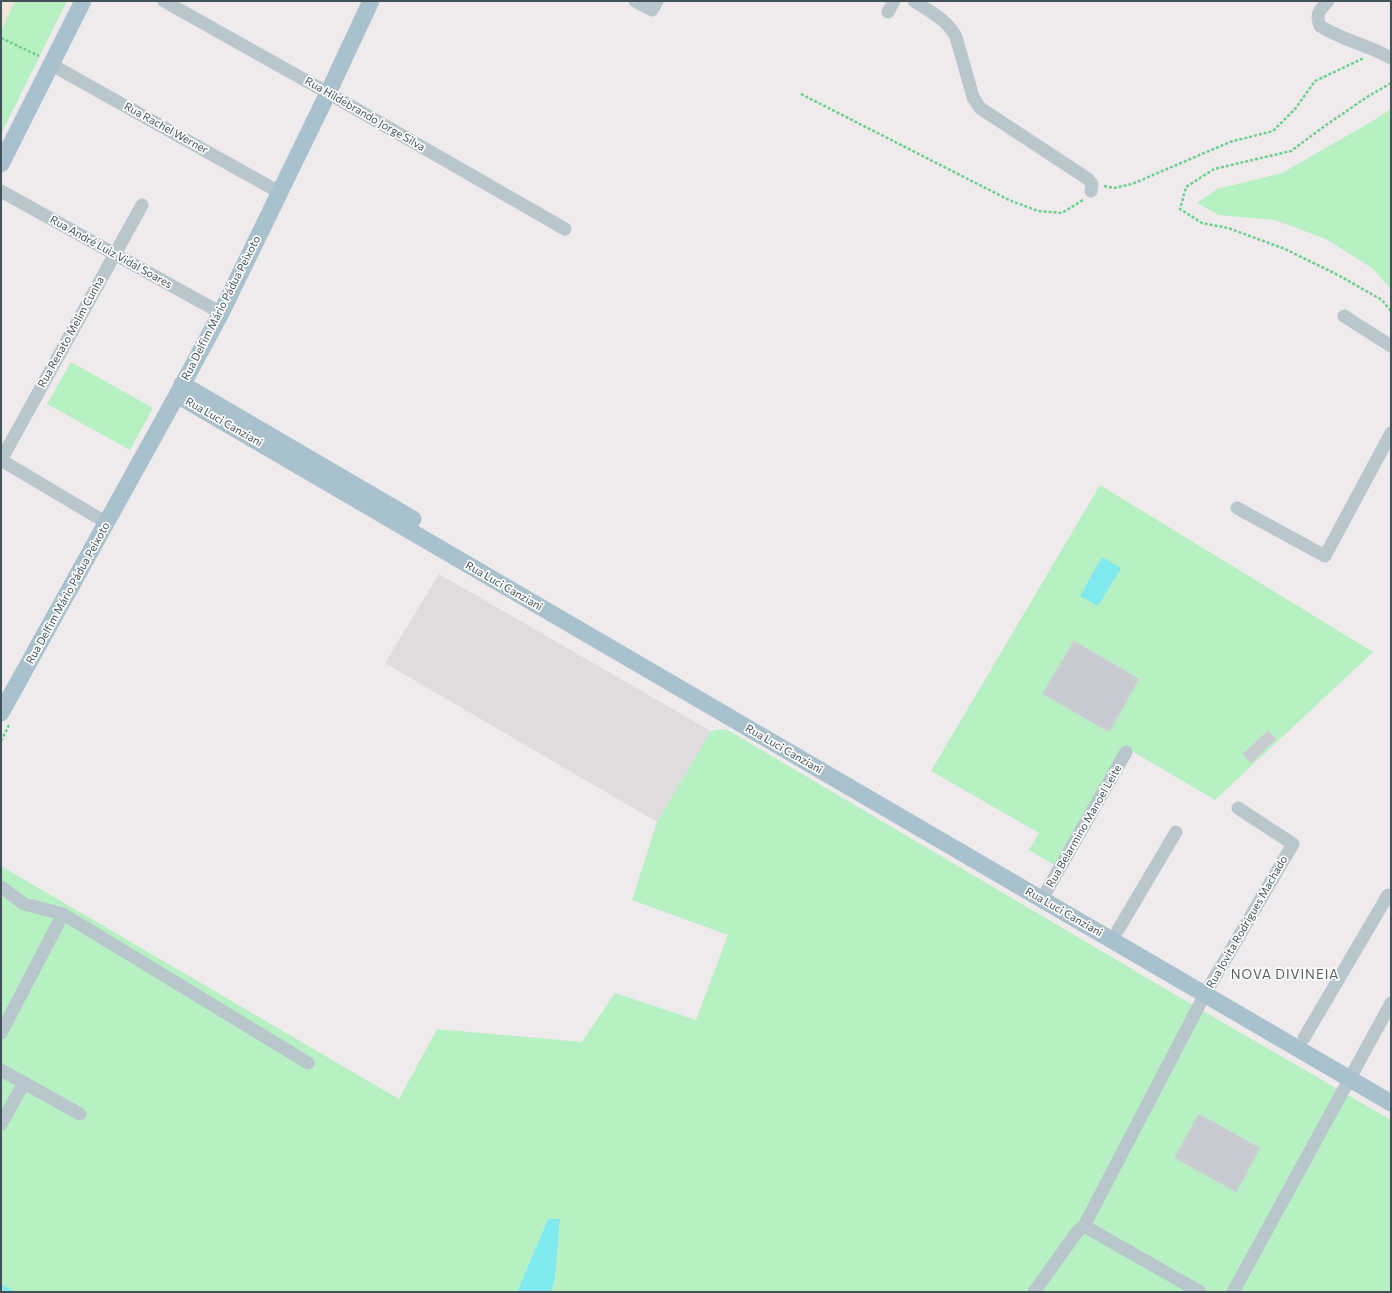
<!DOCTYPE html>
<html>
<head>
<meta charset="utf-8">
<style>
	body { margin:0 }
	#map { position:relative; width:1392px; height:1293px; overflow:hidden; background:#efebec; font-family:Commissioner,sans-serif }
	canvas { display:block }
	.frame { position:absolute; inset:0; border:2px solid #435259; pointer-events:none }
</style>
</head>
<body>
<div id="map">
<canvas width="1392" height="1293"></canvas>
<div class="frame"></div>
</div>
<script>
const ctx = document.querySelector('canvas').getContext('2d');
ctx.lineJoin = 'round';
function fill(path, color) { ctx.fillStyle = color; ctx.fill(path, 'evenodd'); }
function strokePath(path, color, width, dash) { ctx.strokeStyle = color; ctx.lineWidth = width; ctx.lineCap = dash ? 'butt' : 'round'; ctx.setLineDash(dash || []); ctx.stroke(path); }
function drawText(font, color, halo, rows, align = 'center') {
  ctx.font = font + ' Commissioner,sans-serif'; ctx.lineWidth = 3.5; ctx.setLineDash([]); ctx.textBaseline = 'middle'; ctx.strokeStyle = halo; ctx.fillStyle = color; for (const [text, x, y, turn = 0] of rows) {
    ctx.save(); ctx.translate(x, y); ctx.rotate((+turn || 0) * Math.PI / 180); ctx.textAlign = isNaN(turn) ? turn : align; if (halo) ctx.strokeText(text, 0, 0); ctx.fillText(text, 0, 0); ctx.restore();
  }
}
const education = new Path2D(`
	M 439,574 L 711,731 L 657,822 L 385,663 Z`);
const green = new Path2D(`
	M 15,1 L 67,1 L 1,134 L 1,31 Z
	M 1391,109 L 1391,289 L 1372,268 L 1326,239 L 1275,220 L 1219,215 L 1197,203 L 1217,189 L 1282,173 L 1376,119 Z
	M 71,362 L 153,408 L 130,450 L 47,404 Z
	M 1100,485 L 1373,652 L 1215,800 L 1125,747 L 1054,865 L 1029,850 L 1039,833 L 931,771 Z
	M 726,729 L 1186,1001 L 1391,1120 L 1391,1292 L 551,1292 L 555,1279 L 560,1220 L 548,1219 L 517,1292 L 16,1292 L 1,1284 L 1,866 L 399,1099 L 437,1029 L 582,1042 L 615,993 L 696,1020 L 728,935 L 632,900 L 657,822 L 711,731 Z`);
const sand = new Path2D(`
	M 1,1 L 15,1 L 1,31 Z`);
const water = new Path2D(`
	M 1102,557 L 1121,568 L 1098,606 L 1080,596 Z
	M 548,1219 L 560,1219 L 555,1279 L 551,1292 L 517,1292 Z
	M 1,1284 L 16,1292 L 1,1292 Z`);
const building = new Path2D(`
	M 1074,641 L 1139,679 L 1109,732 L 1043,694 Z
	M 1268,731 L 1276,739 L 1251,763 L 1243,754 Z
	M 1199,1114 L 1260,1148 L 1236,1192 L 1175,1158 Z`);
const path = new Path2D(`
	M 1,38 L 39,56
	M 1391,83 L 1367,97 L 1322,128 L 1291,151 L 1214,169 L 1186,187 L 1180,209 L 1202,223 L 1228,228 L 1285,249 L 1338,275 L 1382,300 L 1391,311
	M 801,94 L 1009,200 L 1038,211 L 1062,213 L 1083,200
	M 1104,186 L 1114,188 L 1132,184 L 1230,142 L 1273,131 L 1295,109 L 1315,81 L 1364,58
	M 1,741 L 9,725`);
const minor = new Path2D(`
	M 164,1 L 328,93 L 565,229
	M 635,1 L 652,10 L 657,1
	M 914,1 C 930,12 947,19 956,37 L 973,97 L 980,108 L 1088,179 L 1092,184 L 1091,191
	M 1328,1 C 1320,10 1315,13 1320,26 C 1342,40 1368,45 1391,58
	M 888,12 L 894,1
	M 52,65 L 279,192
	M 1,191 L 221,313
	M 1344,316 L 1391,346
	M 1,460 L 142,205
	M 1,460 L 107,523
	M 1237,508 L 1325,556 L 1391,433
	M 1,887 L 24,904 L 63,914 L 308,1063
	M 1042,899 L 1126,752
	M 1118,930 L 1176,832
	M 1,1033 L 63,914
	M 1304,1038 L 1388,895
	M 1,1070 L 80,1114
	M 1,1124 L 24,1083
	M 1084,1226 L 1205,994 L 1293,844 L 1238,808
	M 1034,1292 L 1077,1232 L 1084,1226 L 1200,1292
	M 1233,1292 L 1391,1003`);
const major = new Path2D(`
	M 1,164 L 83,1
	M 182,384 L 413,519
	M 177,395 L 1391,1103
	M 1,713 L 177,395 L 221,313 L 328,93 L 371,1`);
const streetNames = [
	["Rua Hildebrando Jorge Silva",365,114,30],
	["Rua Rachel Werner",166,128,29],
	["Rua André Luiz Vidal Soares",111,252,29],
	["Rua Delfim Mário Pádua Peixoto",221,308,-63],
	["Rua Renato Melim Cunha",71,332,-61],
	["Rua Luci Canziani",224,422,30],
	["Rua Luci Canziani",504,586,30],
	["Rua Delfim Mário Pádua Peixoto",68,593,-61],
	["Rua Luci Canziani",784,749,30],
	["Rua Belarmino Manoel Leite",1084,826,-60],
	["Rua Luci Canziani",1064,912,30],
	["Rua Jovita Rodrigues Machado",1247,922,-60]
];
const quarterNames = [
	["NOVA DIVINEIA",1285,975]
];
fill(education, '#e0dcde');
fill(green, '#b6f0c3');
fill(sand, '#f2e6da');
fill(water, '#80eaef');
fill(building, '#c8ccd1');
strokePath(building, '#cfd3d8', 1);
strokePath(path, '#6dcf8f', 2.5, [3, 2]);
strokePath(minor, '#b9c6cc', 13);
strokePath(major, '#a9c1cd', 17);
drawText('11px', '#435259', '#fff', streetNames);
ctx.letterSpacing = '1px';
drawText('13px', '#585d61', '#fff', quarterNames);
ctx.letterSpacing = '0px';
</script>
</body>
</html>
